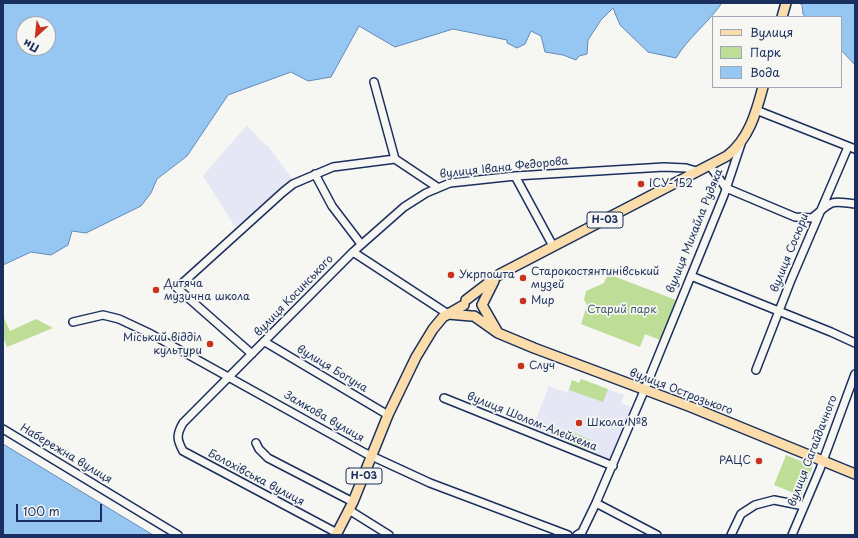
<!DOCTYPE html>
<html>
<head>
<meta charset="utf-8">
<style>
	body { margin:0 }
	#map { position:relative; width:858px; height:538px; overflow:hidden; background:#f6f6f2; font-family:"Playpen Sans",sans-serif }
	canvas { display:block }
	.frame { position:absolute; inset:0; border:4px solid #1b2f5e; pointer-events:none }
	.legend { position:absolute; left:712px; top:16px; width:130px; height:72px; box-sizing:border-box; background:#f6f6f2; border:1px solid #9ea6b7; margin:0; padding:5px 7px; list-style:none; font-size:12px; color:#1b2f5e }
	.legend li { display:flex; align-items:center; gap:8px; height:20px }
	.legend b { width:20px; border:1px solid #9ea6b7 }
	.north { position:absolute; left:16px; top:16px; width:40px; height:40px; box-sizing:border-box; background:#f6f6f2; border:1px solid #9ea6b7; border-radius:50%; rotate:207deg; font-size:11px; font-weight:700; line-height:16px; text-align:center; color:#1b2f5e }
	.north::after { content:''; display:block; margin:auto; width:14px; height:18px; background:#c8321e; clip-path:polygon(50% 0,100% 100%,50% 72%,0 100%) }
	.scale { position:absolute; left:16px; top:504px; width:86px; height:18px; box-sizing:border-box; border:2px solid #1b2f5e; border-top:0; padding-left:5px; font-size:12px; line-height:14px; white-space:nowrap; color:#1b2f5e; -webkit-text-stroke:3px #f6f6f2; paint-order:stroke }
</style>
</head>
<body>
<div id="map">
<canvas width="858" height="538"></canvas>
<div class="frame"></div>
<ul class="legend">
<li><b style="height:5px;background:#faddab"></b>Вулиця</li>
<li><b style="height:11px;background:#bede97"></b>Парк</li>
<li><b style="height:11px;background:#95c7f2"></b>Вода</li>
</ul>
<div class="north">Пн</div>
<div class="scale">100 m</div>
</div>
<script>
const ctx = document.querySelector('canvas').getContext('2d');
ctx.lineJoin = 'round';
function fill(path, color) { ctx.fillStyle = color; ctx.fill(path, 'evenodd'); }
function strokePath(path, color, width, dash) { ctx.strokeStyle = color; ctx.lineWidth = width; ctx.lineCap = dash ? 'butt' : 'round'; ctx.setLineDash(dash || []); ctx.stroke(path); }
function drawText(font, color, halo, rows, align = 'center') {
  ctx.font = font + ' "Playpen Sans",sans-serif'; ctx.lineWidth = 3.5; ctx.setLineDash([]); ctx.textBaseline = 'middle'; ctx.strokeStyle = halo; ctx.fillStyle = color; for (const [text, x, y, turn = 0] of rows) {
    ctx.save(); ctx.translate(x, y); ctx.rotate((+turn || 0) * Math.PI / 180); ctx.textAlign = isNaN(turn) ? turn : align; if (halo) ctx.strokeText(text, 0, 0); ctx.fillText(text, 0, 0); ctx.restore();
  }
}
const built = new Path2D(`
	M 247,125 L 265,145 L 267,145 L 294,181 L 235,227 L 203,176 Z
	M 581,379 L 624,395 L 621,403 L 631,407 L 608,463 L 531,432 L 549,386 L 567,393 L 572,380 L 579,382 Z`);
const green = new Path2D(`
	M 608,274 L 676,300 L 660,340 L 645,334 L 640,347 L 581,324 L 587,305 L 584,300 L 586,291 L 604,283 Z
	M 3,316 L 10,331 L 36,319 L 53,328 L 7,347 L 3,337 Z
	M 581,379 L 608,389 L 603,402 L 569,390 L 572,380 L 579,383 Z
	M 571,432 L 591,440 L 586,453 L 566,444 Z
	M 786,455 L 813,466 L 801,496 L 774,485 Z`);
const water = new Path2D(`
	M 3,3 L 722,3 C 708,23 688,38 676,58 L 648,52 L 620,25 L 613,8 L 601,20 L 588,40 L 587,54 L 579,56 L 576,60 L 563,55 L 545,52 L 541,36 L 531,31 L 525,44 L 517,48 L 507,43 L 507,40 L 453,29 L 395,47 L 359,26 L 331,77 L 308,81 L 291,72 L 228,95 L 187,156 L 157,179 L 151,193 L 141,206 L 86,233 L 72,231 L 68,245 L 51,255 L 31,252 L 3,265 ZM 24,24 L 48,24 L 48,48 L 24,48 Z
	M 799,3 L 855,3 L 855,65 L 841,50 L 841,17 L 805,17 L 803,14 L 802,5 Z
	M 3,444 L 153,535 L 3,535 Z`);
const minor = new Path2D(`
	M 374,82 L 395,159
	M 756,110 L 855,149
	M 710,166 L 726,188 L 795,217 L 812,218 C 832,202 828,200 855,204
	M 315,174 L 332,206 L 361,244
	M 515,176 L 553,246
	M 353,252 L 448,314
	M 691,276 L 831,332 L 855,343
	M 73,322 L 103,315 L 119,319 L 151,334 L 365,453 L 430,483 L 568,535
	M 265,342 L 388,415
	M 252,354 L 177,288 L 283,192 L 293,184 L 333,167 L 395,159 L 437,187
	M 756,370 L 791,280 L 848,147
	M 444,398 L 613,466
	M 3,429 L 178,535
	M 256,443 L 259,449 L 268,458 L 353,502
	M 596,503 L 657,535
	M 349,510 L 389,535
	M 337,533 L 183,451 C 177,440 176,435 183,423 L 353,252 L 404,207 L 426,193 L 450,183 L 515,176 L 664,167 L 686,168 L 696,171
	M 577,535 L 582,532 L 596,503 L 644,391 L 724,195 L 741,144
	M 731,535 L 741,514 L 755,505 L 774,500 L 804,506
	M 792,535 L 820,469 L 855,374`);
const major = new Path2D(`
	M 782,17 L 786,3
	M 494,281 L 482,305 L 497,331
	M 466,300 L 500,274 L 727,156 C 749,139 756,113 763,87
	M 448,314 L 471,316
	M 474,316 L 498,333 L 534,348 L 691,407 L 855,474
	M 336,535 L 353,502 L 388,415 L 416,357 L 433,329 L 443,317 L 464,305`);
const markers = [
	[641,184,4,"#c8321e"],
	[451,275,4,"#c8321e"],
	[523,278,4,"#c8321e"],
	[156,290,4,"#c8321e"],
	[523,301,4,"#c8321e"],
	[210,344,4,"#c8321e"],
	[521,366,4,"#c8321e"],
	[579,423,4,"#c8321e"],
	[759,461,4,"#c8321e"]
];
const shields = [
	[605,220,36],
	[364,476,36]
];
const shieldNames = [
	["Н-03",605,220],
	["Н-03",364,476]
];
const streetNames = [
	["вулиця Івана Федорова",504,168,-6],
	["вулиця Михайла Рудяка",695,231,-68],
	["вулиця Сосюри",790,253,-68],
	["вулиця Косинського",294,296,-46],
	["вулиця Богуна",332,369,31],
	["вулиця Острозького",681,392,21],
	["Замкова вулиця",324,417,30],
	["вулиця Шолом-Алейхема",532,422,22],
	["вулиця Сагайдачного",813,451,-69],
	["Набережна вулиця",66,454,31],
	["Болохівська вулиця",256,478,28]
];
const poiNames = [
	["ІСУ-152",649,184],
	["Старокостянтинівський",531,272],
	["музей",531,285],
	["Укрпошта",459,275],
	["Дитяча",164,284],
	["музична школа",164,297],
	["Мир",531,301],
	["Міський відділ",202,338,"right"],
	["культури",202,351,"right"],
	["Случ",529,366],
	["Школа №8",587,423],
	["РАЦС",751,461,"right"]
];
const parkNames = [
	["Старий парк",622,310]
];
fill(built, '#e5e8f4');
fill(green, '#bede97');
fill(water, '#95c7f2');
strokePath(water, '#648ab7', 1);
strokePath(minor, '#1b2f5e', 10);
strokePath(major, '#1b2f5e', 12);
strokePath(minor, '#f6f6f2', 7);
strokePath(major, '#faddab', 9);
for (const [x, y, r, color] of markers) { const dot = new Path2D(); dot.arc(x, y, r, 0, 2 * Math.PI); ctx.fillStyle = color; ctx.fill(dot); strokePath(dot, '#f6f6f2', 1.5); }
for (const [x, y, w] of shields) { const box = new Path2D(); box.roundRect(x - w / 2, y - 8, w, 16, 3); ctx.fillStyle = '#f6f6f2'; ctx.fill(box); strokePath(box, '#1b2f5e', 1); }
drawText('bold 10px', '#1b2f5e', null, shieldNames);
drawText('11px', '#1b2f5e', '#f6f6f2', streetNames);
drawText('11px', '#1b2f5e', '#f6f6f2', poiNames, 'left');
drawText('11px', '#445b6c', '#f6f6f2', parkNames);
</script>
</body>
</html>
